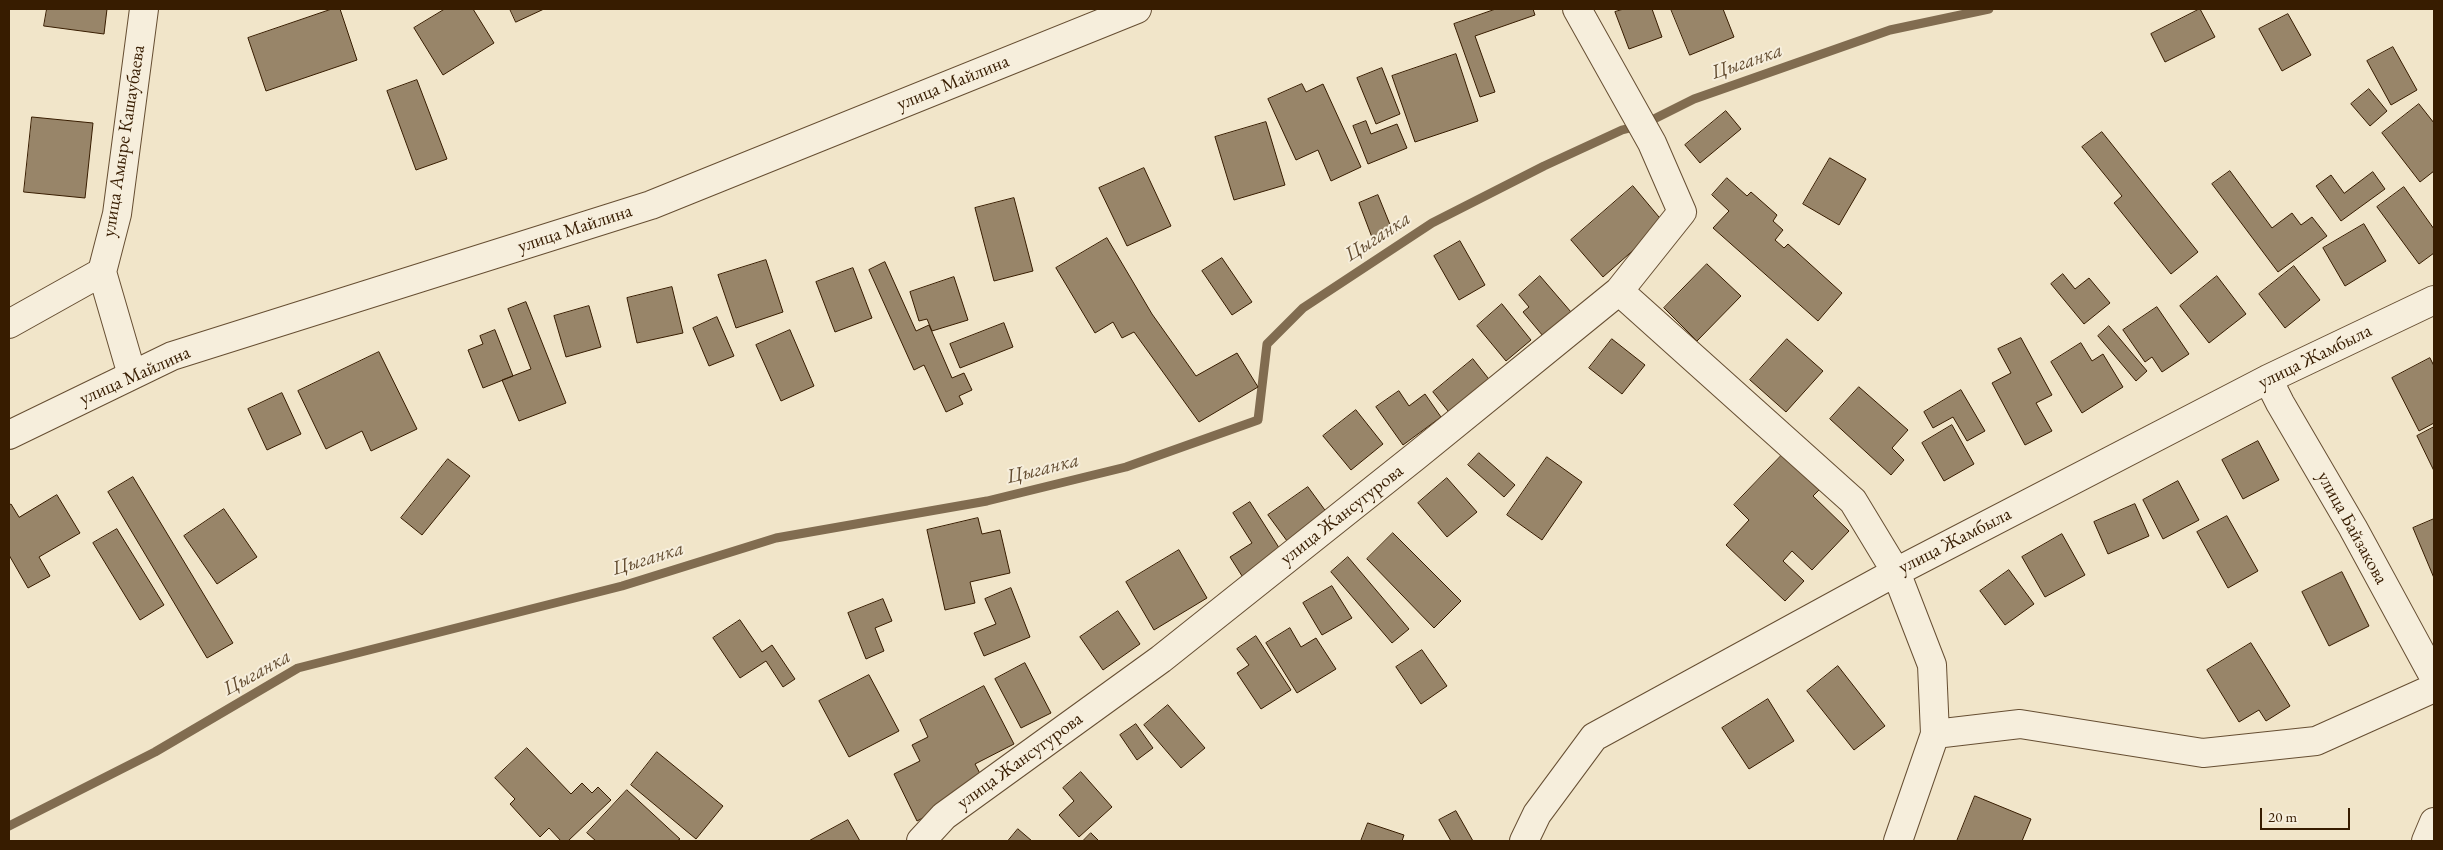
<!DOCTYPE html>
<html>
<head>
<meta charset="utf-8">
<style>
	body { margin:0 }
	#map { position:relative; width:2443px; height:850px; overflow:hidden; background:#f1e5c9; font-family:"EB Garamond",serif }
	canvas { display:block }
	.frame { position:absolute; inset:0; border:10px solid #371c00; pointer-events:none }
	.scale { position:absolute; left:2260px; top:808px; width:90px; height:22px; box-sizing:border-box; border:2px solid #371c00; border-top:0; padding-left:6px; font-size:15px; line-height:18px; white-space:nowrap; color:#371c00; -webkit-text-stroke:4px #f6eedc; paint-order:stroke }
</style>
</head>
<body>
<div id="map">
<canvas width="2443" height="850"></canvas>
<div class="frame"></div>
<div class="scale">20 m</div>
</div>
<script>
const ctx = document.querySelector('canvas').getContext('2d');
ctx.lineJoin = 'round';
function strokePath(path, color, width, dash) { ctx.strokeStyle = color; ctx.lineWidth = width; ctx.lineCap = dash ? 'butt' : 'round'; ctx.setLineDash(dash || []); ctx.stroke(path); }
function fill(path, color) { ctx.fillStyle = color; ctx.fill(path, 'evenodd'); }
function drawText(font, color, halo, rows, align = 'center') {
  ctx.font = font + ' "EB Garamond",serif'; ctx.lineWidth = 4; ctx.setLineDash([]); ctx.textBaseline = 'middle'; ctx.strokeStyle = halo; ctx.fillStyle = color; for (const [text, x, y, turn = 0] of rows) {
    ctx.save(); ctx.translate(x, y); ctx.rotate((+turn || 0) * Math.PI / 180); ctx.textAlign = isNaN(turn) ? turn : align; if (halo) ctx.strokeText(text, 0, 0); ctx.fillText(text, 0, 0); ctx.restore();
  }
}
const stream = new Path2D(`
	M 9,826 L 155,752 L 298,668 L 622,586 L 776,538 L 987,501 L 1126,467 L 1258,420 L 1267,344 L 1303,308 L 1432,223 L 1544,166 L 1622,130 L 1642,125 L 1694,99 L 1890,30 L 1989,9`);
const building = new Path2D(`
	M 47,9 L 107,9 L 104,34 L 44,26 Z
	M 332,9 L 340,9 L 357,60 L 266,91 L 248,38 Z
	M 445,9 L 473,9 L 494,43 L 443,75 L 414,28 Z
	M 510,9 L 544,9 L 516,22 Z
	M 1496,9 L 1533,9 L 1535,15 L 1475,36 L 1495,92 L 1480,97 L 1454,24 Z
	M 1624,9 L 1652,9 L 1662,37 L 1629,49 L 1615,12 Z
	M 1671,9 L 1723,9 L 1734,37 L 1690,55 Z
	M 2200,9 L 2215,37 L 2165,62 L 2151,34 Z
	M 2288,14 L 2311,55 L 2282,71 L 2259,29 Z
	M 2393,47 L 2417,90 L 2391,105 L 2367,61 Z
	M 1456,54 L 1478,121 L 1415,142 L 1392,76 Z
	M 1382,68 L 1400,114 L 1376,124 L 1357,78 Z
	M 417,80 L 447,159 L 416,170 L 387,91 Z
	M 1302,84 L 1306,92 L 1323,84 L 1361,167 L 1331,181 L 1318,150 L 1296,160 L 1268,99 Z
	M 2369,89 L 2387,111 L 2370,126 L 2351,104 Z
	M 2419,104 L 2434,123 L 2434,171 L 2420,182 L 2382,133 Z
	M 1726,111 L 1741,129 L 1700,163 L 1685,145 Z
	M 32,117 L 93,123 L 85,198 L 24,192 Z
	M 1366,121 L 1371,134 L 1397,124 L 1407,148 L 1368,164 L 1353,126 Z
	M 1266,122 L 1285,185 L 1234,200 L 1215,137 Z
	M 2102,132 L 2198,252 L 2171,274 L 2114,203 L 2122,196 L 2082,147 Z
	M 1830,158 L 1866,179 L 1839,225 L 1803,204 Z
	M 1144,168 L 1171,226 L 1127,246 L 1099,188 Z
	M 2230,171 L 2272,228 L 2292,213 L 2301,225 L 2312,217 L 2327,236 L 2278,272 L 2212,184 Z
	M 2373,172 L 2385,189 L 2341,221 L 2316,186 L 2331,175 L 2344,193 Z
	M 1727,178 L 1747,196 L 1751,192 L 1777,215 L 1773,221 L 1783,230 L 1775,240 L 1784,248 L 1788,244 L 1842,293 L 1818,321 L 1713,228 L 1729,211 L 1712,195 Z
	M 1633,186 L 1664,223 L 1603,277 L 1571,240 Z
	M 2404,187 L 2434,229 L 2434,253 L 2419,264 L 2377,207 Z
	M 1378,195 L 1393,232 L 1373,240 L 1359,203 Z
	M 1014,198 L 1033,271 L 994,281 L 975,208 Z
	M 2364,224 L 2386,261 L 2345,286 L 2323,248 Z
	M 1107,238 L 1152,314 L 1196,376 L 1237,353 L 1258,387 L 1199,422 L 1134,332 L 1122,338 L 1113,322 L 1095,333 L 1056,268 Z
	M 1460,241 L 1485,285 L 1459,300 L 1434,256 Z
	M 1222,258 L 1252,302 L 1232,315 L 1202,271 Z
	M 766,260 L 783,312 L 736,328 L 718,275 Z
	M 885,262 L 916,331 L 929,325 L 952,378 L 964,373 L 972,390 L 959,396 L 963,404 L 946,412 L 924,365 L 914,370 L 869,270 Z
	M 1707,264 L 1741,296 L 1697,341 L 1664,308 Z
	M 2294,266 L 2320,300 L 2285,328 L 2259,294 Z
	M 853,268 L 872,318 L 835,332 L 816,282 Z
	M 2063,274 L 2075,289 L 2089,278 L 2110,303 L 2084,324 L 2051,284 Z
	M 1540,276 L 1571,312 L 1543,336 L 1523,312 L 1529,307 L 1519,295 Z
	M 2217,276 L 2246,314 L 2209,343 L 2180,306 Z
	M 954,277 L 968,320 L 932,331 L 927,319 L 919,321 L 910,292 Z
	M 672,287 L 683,333 L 637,343 L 627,298 Z
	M 526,302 L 566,403 L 519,421 L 502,380 L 531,369 L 508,309 Z
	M 1502,304 L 1531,340 L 1506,361 L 1477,326 Z
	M 589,306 L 601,347 L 566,357 L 554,316 Z
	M 2157,307 L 2189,354 L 2162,372 L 2152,357 L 2145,362 L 2123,330 Z
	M 717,317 L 734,356 L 709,366 L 693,328 Z
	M 1004,323 L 1013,347 L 960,368 L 950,344 Z
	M 2109,326 L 2147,371 L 2136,381 L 2098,336 Z
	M 495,330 L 513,376 L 483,388 L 468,350 L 483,344 L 480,336 Z
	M 790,330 L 814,386 L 781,401 L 756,345 Z
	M 2021,338 L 2052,395 L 2036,403 L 2052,431 L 2025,445 L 1992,383 L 2011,373 L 1998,349 Z
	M 1612,339 L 1645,365 L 1622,394 L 1589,368 Z
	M 1787,339 L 1823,371 L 1786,412 L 1750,380 Z
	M 2081,343 L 2092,361 L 2103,354 L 2123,387 L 2082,413 L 2051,362 Z
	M 379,352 L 417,429 L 371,451 L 362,431 L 326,449 L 298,391 Z
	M 2430,358 L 2434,366 L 2434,423 L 2419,431 L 2392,378 Z
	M 1473,359 L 1492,383 L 1452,416 L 1433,392 Z
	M 1859,387 L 1908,430 L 1892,448 L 1904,460 L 1891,475 L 1830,419 Z
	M 1961,390 L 1985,431 L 1967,441 L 1953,417 L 1933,428 L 1924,412 Z
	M 1399,391 L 1409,406 L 1425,394 L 1441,417 L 1403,445 L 1376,407 Z
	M 282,393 L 301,434 L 267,450 L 248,409 Z
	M 1356,410 L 1383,444 L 1351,470 L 1323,436 Z
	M 1952,425 L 1974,464 L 1944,481 L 1922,443 Z
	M 2434,427 L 2434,471 L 2417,436 Z
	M 2258,441 L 2279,480 L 2243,499 L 2222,460 Z
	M 1479,453 L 1515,485 L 1504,497 L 1468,465 Z
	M 1782,455 L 1819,490 L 1813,496 L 1849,531 L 1812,570 L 1792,551 L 1783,561 L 1804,581 L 1785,601 L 1726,545 L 1749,520 L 1734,505 Z
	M 1547,457 L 1582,482 L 1542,540 L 1507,515 Z
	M 448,459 L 470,476 L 422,535 L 401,518 Z
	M 133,477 L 233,643 L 207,658 L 108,492 Z
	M 1447,478 L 1477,512 L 1447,537 L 1418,503 Z
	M 2178,481 L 2199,520 L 2163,539 L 2143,500 Z
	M 1308,487 L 1330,517 L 1290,545 L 1268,515 Z
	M 57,495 L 80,533 L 39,557 L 50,576 L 28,588 L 9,555 L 9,505 L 11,504 L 19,517 Z
	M 1250,502 L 1283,554 L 1244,579 L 1230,557 L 1252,543 L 1233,513 Z
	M 2135,504 L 2149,536 L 2108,554 L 2094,522 Z
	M 224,509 L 257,557 L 217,584 L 184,536 Z
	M 2227,516 L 2258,571 L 2228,588 L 2197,532 Z
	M 978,518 L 982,534 L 1000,530 L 1010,573 L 970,582 L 975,603 L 945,610 L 927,530 Z
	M 2434,519 L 2434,578 L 2413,528 Z
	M 117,529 L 164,605 L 140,620 L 93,543 Z
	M 1393,533 L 1461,601 L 1434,628 L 1367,559 Z
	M 2062,534 L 2085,575 L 2045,597 L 2022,557 Z
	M 1179,550 L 1207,598 L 1154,630 L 1126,582 Z
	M 1348,557 L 1409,629 L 1392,643 L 1331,572 Z
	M 2009,570 L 2034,604 L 2005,625 L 1980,591 Z
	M 2342,572 L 2369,626 L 2329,646 L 2302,592 Z
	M 1332,586 L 1352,618 L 1322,635 L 1303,603 Z
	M 1011,588 L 1030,637 L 984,656 L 974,633 L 996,624 L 985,599 Z
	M 883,599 L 892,621 L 875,628 L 884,651 L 866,659 L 848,613 Z
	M 1118,611 L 1140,644 L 1103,670 L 1080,637 Z
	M 740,620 L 762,652 L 772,645 L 795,679 L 783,687 L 766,661 L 740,678 L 713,638 Z
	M 1290,628 L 1301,647 L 1316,638 L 1336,669 L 1297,693 L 1266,643 Z
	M 1256,636 L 1291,690 L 1261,709 L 1237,673 L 1249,665 L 1237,649 Z
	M 2251,643 L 2290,706 L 2266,721 L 2259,710 L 2239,722 L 2207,670 Z
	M 1422,650 L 1447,686 L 1421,704 L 1396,667 Z
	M 1025,663 L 1051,713 L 1021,728 L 995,679 Z
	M 1838,666 L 1885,726 L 1854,750 L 1807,691 Z
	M 869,675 L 899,731 L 849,757 L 819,701 Z
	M 984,686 L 1014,744 L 975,764 L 986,785 L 917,821 L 894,774 L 920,761 L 912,745 L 928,737 L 920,720 Z
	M 1768,699 L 1794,741 L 1749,769 L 1722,728 Z
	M 1168,705 L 1205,748 L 1181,768 L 1144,725 Z
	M 1136,724 L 1153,748 L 1137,760 L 1120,735 Z
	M 527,748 L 571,794 L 582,783 L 592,793 L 598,787 L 611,800 L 568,841 L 561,841 L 549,828 L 540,837 L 510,804 L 515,799 L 495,778 Z
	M 657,752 L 723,806 L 696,839 L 631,785 Z
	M 1081,772 L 1112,807 L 1079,837 L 1059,815 L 1074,801 L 1063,788 Z
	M 627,790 L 680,839 L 677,841 L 596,841 L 587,833 Z
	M 1975,796 L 2031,819 L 2022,841 L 1957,841 Z
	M 1456,811 L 1473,841 L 1451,841 L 1439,820 Z
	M 848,820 L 860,841 L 809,841 Z
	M 1368,823 L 1404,835 L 1402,841 L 1361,841 Z
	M 1018,829 L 1032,841 L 1008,841 Z
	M 1091,833 L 1099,841 L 1083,841 Z`);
const minor = new Path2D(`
	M 1619,291 L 1853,501 L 1896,572 L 1932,665 L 1935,734 L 1898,841
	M 9,324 L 102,272
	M 132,375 L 102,272 L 117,214 L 144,9
	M 2268,379 L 2280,403 L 2353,528 L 2434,677
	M 9,435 L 172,356 L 651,205 L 1137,9
	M 1935,734 L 2020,724 L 2203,753 L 2316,741 L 2434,688
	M 921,841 L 944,816 L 1161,659 L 1416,456 L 1619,291 L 1682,212 L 1652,143 L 1577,9
	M 1524,841 L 1537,814 L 1594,737 L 1896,572 L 2268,379 L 2434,300
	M 2426,841 L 2434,822`);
const streetNames = [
	["улица Майлина",953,83,-22],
	["улица Амыре Кашаубаева",124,141,-81],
	["улица Майлина",575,229,-18],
	["улица Жамбыла",2315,357,-26],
	["улица Майлина",135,376,-24],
	["улица Жансугурова",1342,515,-38],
	["улица Байзакова",2352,528,61],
	["улица Жамбыла",1955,541,-27],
	["улица Жансугурова",1020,761,-36]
];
const waterNames = [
	["Цыганка",1747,62,-19],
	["Цыганка",1378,237,-33],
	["Цыганка",1043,469,-14],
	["Цыганка",648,559,-17],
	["Цыганка",257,673,-29]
];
strokePath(stream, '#816c50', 9);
fill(building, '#988569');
strokePath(building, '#371c00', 1);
strokePath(minor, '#664e32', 30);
strokePath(minor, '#f6eedc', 28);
drawText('19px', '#371c00', '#f6eedc', streetNames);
drawText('italic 20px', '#624b2f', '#f6eedc', waterNames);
</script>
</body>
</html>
